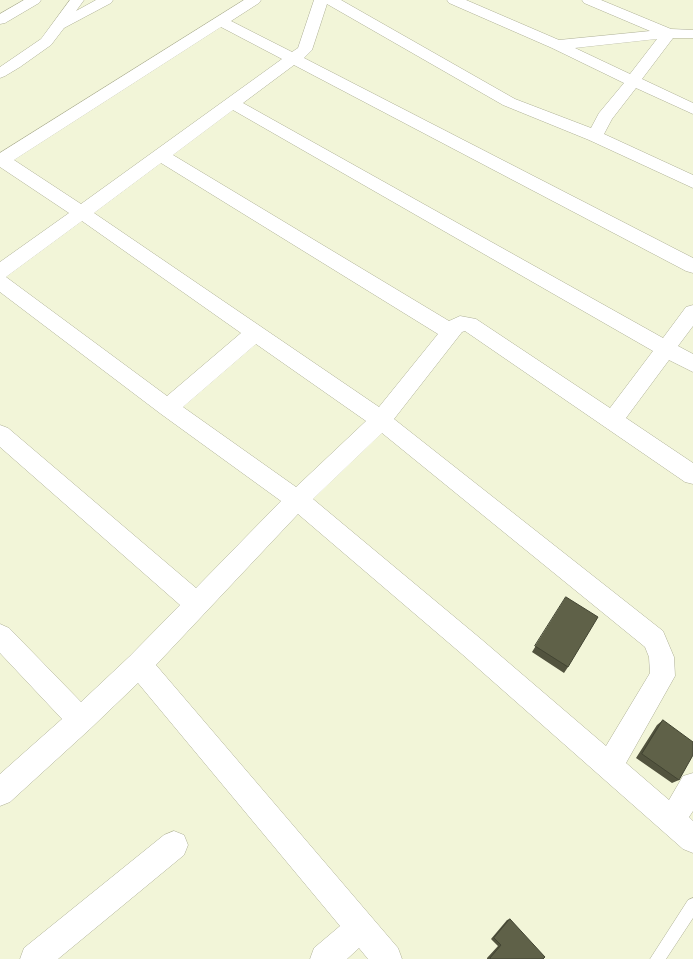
<!DOCTYPE html>
<html>
<head>
<meta charset="utf-8">
<style>
	body { margin:0 }
	canvas { display:block; background:#f2f5d8 }
</style>
</head>
<body>
<canvas width="693" height="959"></canvas>
<script>
const ctx = document.querySelector('canvas').getContext('2d');
ctx.lineJoin = 'round';
function strokePath(path, color, width, dash) { ctx.strokeStyle = color; ctx.lineWidth = width; ctx.lineCap = dash ? 'butt' : 'round'; ctx.setLineDash(dash || []); ctx.stroke(path); }
function fill(path, color) { ctx.fillStyle = color; ctx.fill(path, 'evenodd'); }
const service = new Path2D(`
	M 693,898 L 693,918 L 666,959 L 650,959 L 688,900 Z`);
const minor = new Path2D(`
	M 24,0 L 41,0 L 39,3 L 5,23 L 0,24 L 0,14 Z
	M 70,0 L 84,0 L 76,11 L 96,0 L 113,0 L 111,3 L 64,28 L 51,45 L 20,67 L 5,76 L 0,78 L 0,67 L 41,39 Z
	M 244,0 L 261,0 L 259,3 L 231,21 L 292,52 L 298,48 L 314,0 L 341,0 L 515,99 L 591,128 L 599,113 L 624,83 L 552,48 L 449,3 L 447,0 L 466,0 L 559,40 L 650,31 L 584,3 L 582,0 L 601,0 L 671,29 L 693,30 L 693,38 L 673,38 L 642,79 L 693,103 L 693,114 L 636,88 L 612,119 L 604,134 L 693,175 L 693,188 L 589,140 L 503,105 L 327,4 L 312,50 L 304,58 L 693,258 L 693,273 L 686,271 L 294,65 L 243,103 L 663,338 L 686,307 L 693,305 L 693,326 L 678,346 L 693,354 L 693,372 L 669,360 L 626,418 L 693,463 L 693,484 L 685,482 L 465,331 L 462,332 L 394,419 L 663,631 L 674,657 L 675,676 L 626,763 L 669,800 L 683,776 L 693,773 L 693,811 L 689,817 L 693,821 L 693,853 L 683,849 L 463,655 L 298,514 L 156,665 L 398,948 L 402,959 L 368,959 L 359,948 L 347,959 L 310,959 L 314,948 L 340,926 L 138,683 L 90,729 L 10,802 L 0,806 L 0,774 L 62,719 L 0,653 L 0,624 L 9,628 L 81,702 L 130,656 L 180,605 L 0,447 L 0,425 L 8,428 L 196,588 L 281,501 L 161,414 L 0,292 L 0,262 L 69,213 L 0,167 L 0,153 ZM 221,27 L 282,59 L 81,204 L 14,160 ZM 657,39 L 630,74 L 575,48 ZM 233,110 L 653,351 L 610,408 L 476,319 L 460,316 L 449,321 L 173,155 ZM 161,163 L 438,334 L 379,407 L 94,213 ZM 82,221 L 241,333 L 167,396 L 6,277 ZM 256,344 L 366,421 L 296,487 L 183,407 ZM 382,433 L 645,647 L 649,657 L 650,673 L 606,746 L 481,639 L 313,499 Z
	M 174,831 L 184,835 L 188,845 L 184,855 L 58,959 L 20,959 L 24,948 L 164,835 Z`);
const wall = new Path2D(`
	M 566,597 L 568,667 L 564,673 L 532,652 Z
	M 663,720 L 679,780 L 672,783 L 636,758 L 657,725 Z
	M 510,919 L 543,959 L 487,959 L 487,958 L 498,946 L 491,939 L 507,920 Z`);
const building = new Path2D(`
	M 566,597 L 598,617 L 568,667 L 535,646 Z
	M 663,720 L 693,742 L 693,755 L 679,780 L 642,754 Z
	M 510,919 L 545,957 L 543,959 L 491,959 L 490,958 L 501,945 L 494,938 Z`);
strokePath(service, '#aeb095', 1);
strokePath(minor, '#aeb095', 1);
fill(service, '#fff');
fill(minor, '#fff');
fill(wall, '#52533e');
fill(building, '#5f6148');
strokePath(building, '#424432', 1);
</script>
</body>
</html>
